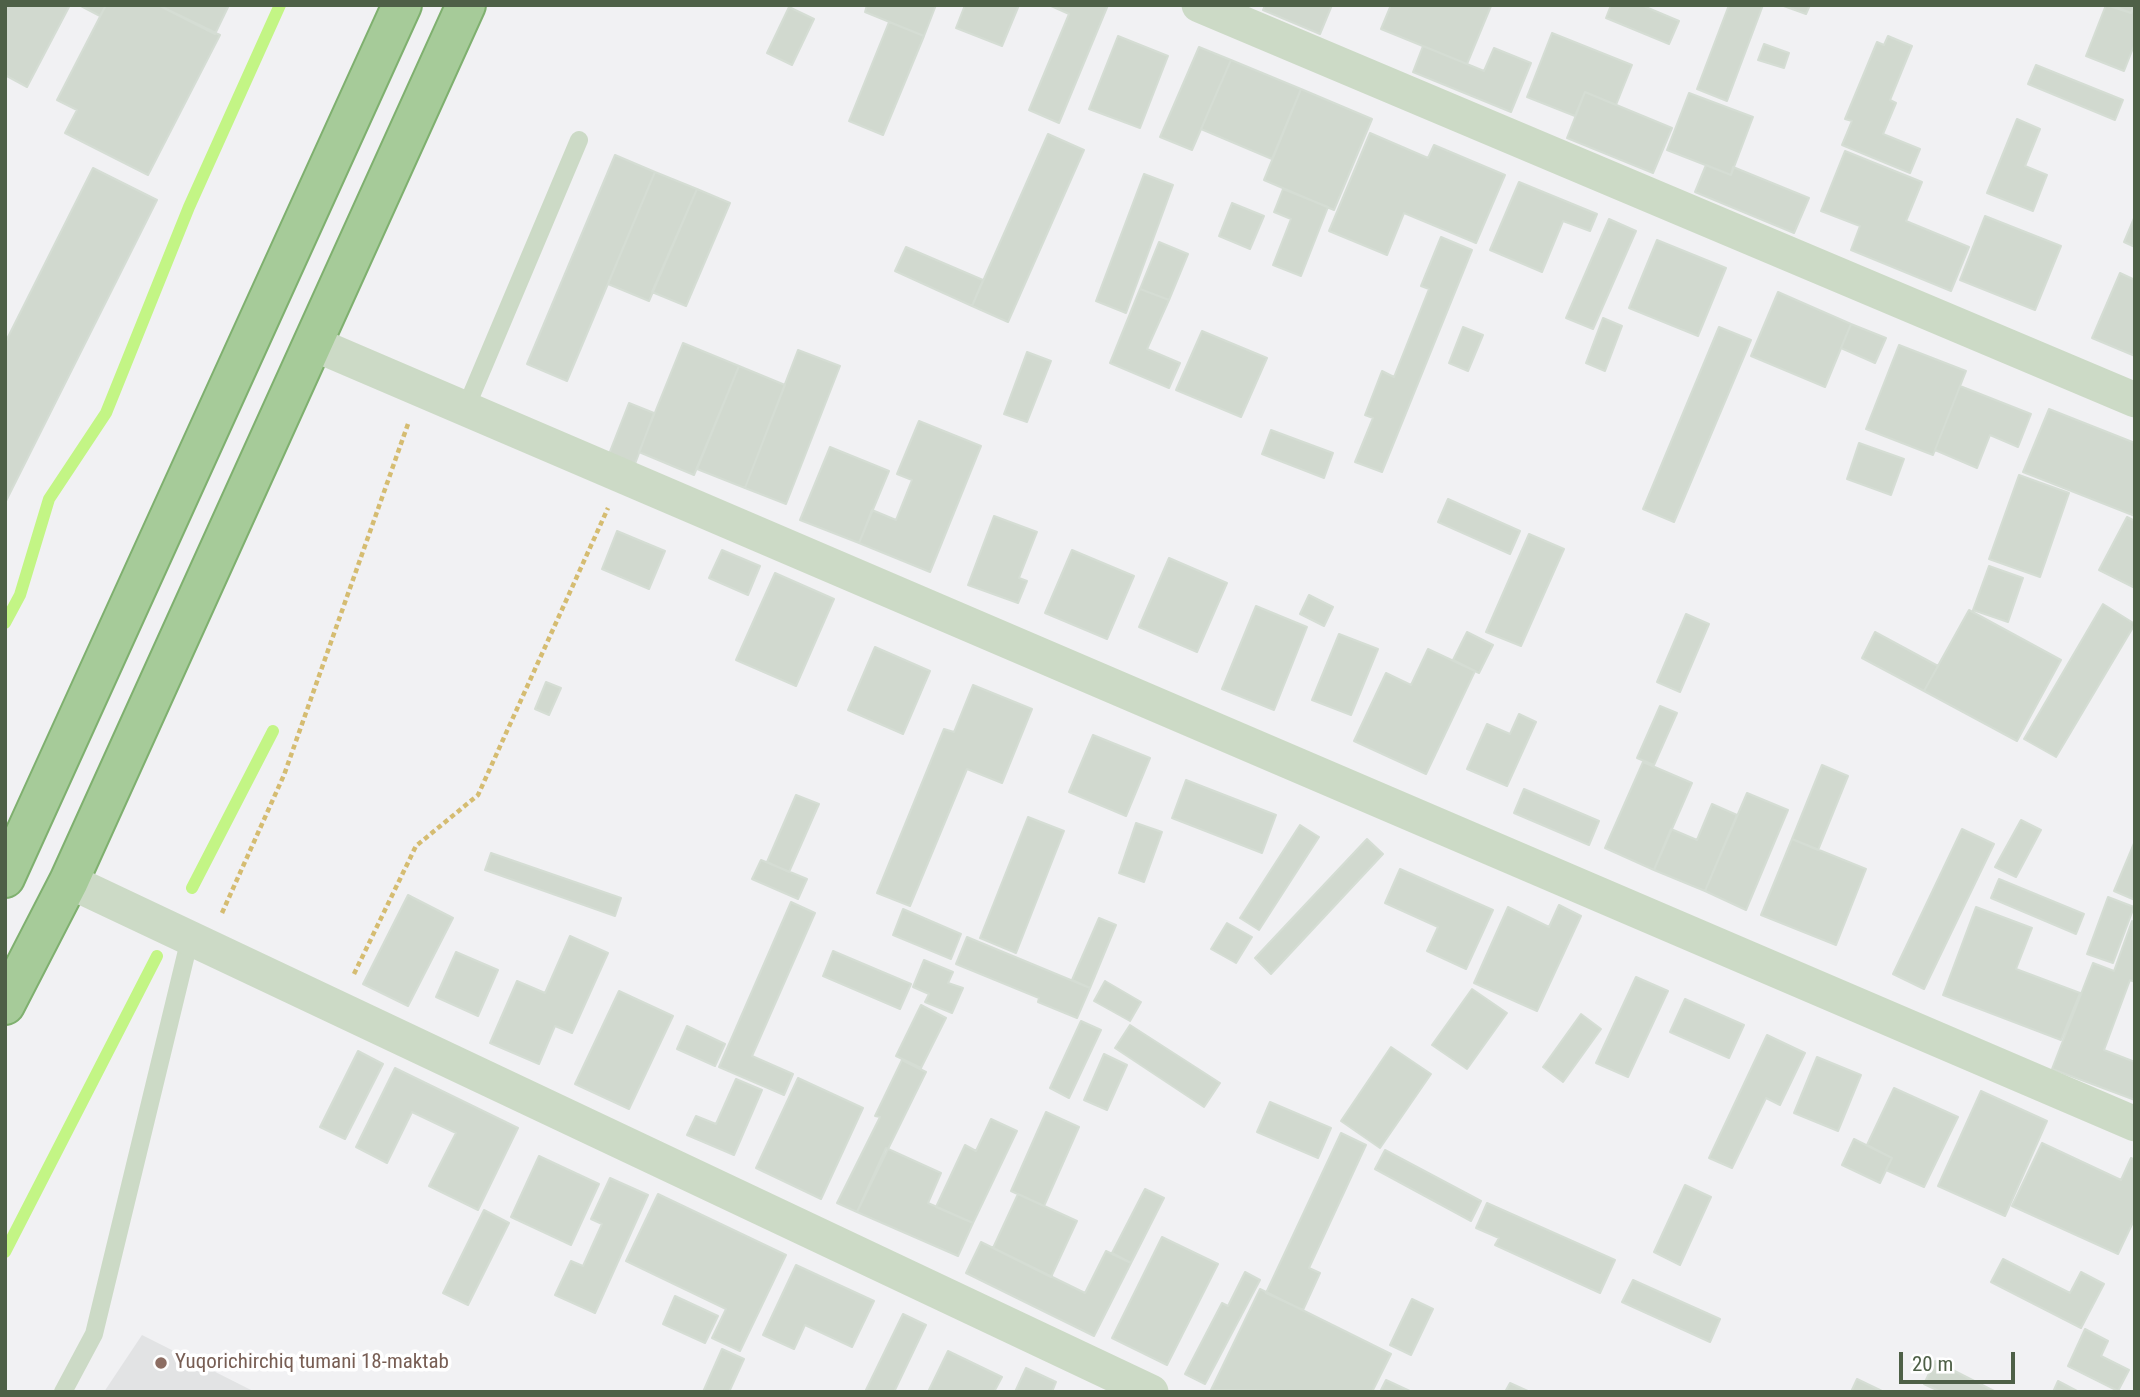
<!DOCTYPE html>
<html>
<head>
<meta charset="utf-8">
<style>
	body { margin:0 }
	#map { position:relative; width:2140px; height:1397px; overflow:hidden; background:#f1f1f3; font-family:"Roboto Condensed",sans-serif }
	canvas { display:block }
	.frame { position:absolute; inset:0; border:7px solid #4e6047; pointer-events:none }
	.scale { position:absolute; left:1899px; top:1352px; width:116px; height:32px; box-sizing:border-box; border:4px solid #4e6047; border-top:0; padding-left:9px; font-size:21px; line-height:24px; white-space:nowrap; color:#4e6047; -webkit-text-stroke:5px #fff; paint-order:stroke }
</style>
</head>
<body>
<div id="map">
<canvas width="2140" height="1397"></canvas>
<div class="frame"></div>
<div class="scale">20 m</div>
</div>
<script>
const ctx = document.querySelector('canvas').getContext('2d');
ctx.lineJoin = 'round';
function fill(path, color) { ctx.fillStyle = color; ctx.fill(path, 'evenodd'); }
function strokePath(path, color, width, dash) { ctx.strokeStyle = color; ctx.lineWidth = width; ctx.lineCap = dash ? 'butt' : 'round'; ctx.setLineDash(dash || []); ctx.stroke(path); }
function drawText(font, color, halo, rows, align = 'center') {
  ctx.font = font + ' "Roboto Condensed",sans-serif'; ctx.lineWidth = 7; ctx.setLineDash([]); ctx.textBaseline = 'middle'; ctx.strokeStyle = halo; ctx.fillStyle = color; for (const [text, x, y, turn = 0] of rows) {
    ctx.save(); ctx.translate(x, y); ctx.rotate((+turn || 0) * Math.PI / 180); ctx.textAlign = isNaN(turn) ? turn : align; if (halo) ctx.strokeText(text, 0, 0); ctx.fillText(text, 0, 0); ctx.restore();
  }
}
const education = new Path2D(`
	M 142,1335 L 255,1392 L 104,1392 Z`);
const stream = new Path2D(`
	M 5,623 L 20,595 L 49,499 L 106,413 L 189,207 L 280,5
	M 192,888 L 273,731
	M 5,1252 L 157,956`);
const building = new Path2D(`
	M 5,5 L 70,5 L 27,87 L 5,75 Z
	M 79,5 L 106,5 L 100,16 Z
	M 106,5 L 158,5 L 220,35 L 148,175 L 65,133 L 77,110 L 57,100 Z
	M 158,5 L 229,5 L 215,34 Z
	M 867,5 L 936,5 L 924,36 L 865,12 Z
	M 965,5 L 1019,5 L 1002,46 L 956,28 Z
	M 1049,5 L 1108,5 L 1059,123 L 1029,110 L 1069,14 Z
	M 1265,5 L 1332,5 L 1320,34 L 1263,10 Z
	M 1391,5 L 1489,5 L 1491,6 L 1467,64 L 1381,29 Z
	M 1611,5 L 1641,5 L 1679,21 L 1669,44 L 1606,18 Z
	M 1729,5 L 1763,5 L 1727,101 L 1697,89 Z
	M 1781,5 L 1810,5 L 1806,14 Z
	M 2106,5 L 2131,13 L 2135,5 L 2135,43 L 2124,71 L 2086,56 Z
	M 2111,5 L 2135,5 L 2131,13 Z
	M 789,7 L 814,19 L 792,65 L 767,53 Z
	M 889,22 L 924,36 L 883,135 L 849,121 Z
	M 1552,33 L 1632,65 L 1616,105 L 1585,92 L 1575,116 L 1527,97 Z
	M 1118,36 L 1168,56 L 1140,128 L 1089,109 Z
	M 1888,36 L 1912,46 L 1890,100 L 1896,103 L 1883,134 L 1920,149 L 1910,173 L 1842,145 L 1852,121 L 1845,119 L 1877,42 L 1884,45 Z
	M 1764,44 L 1789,53 L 1784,68 L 1758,60 Z
	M 1423,46 L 1484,71 L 1494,48 L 1531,63 L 1511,112 L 1413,72 Z
	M 1199,47 L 1231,60 L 1192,150 L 1160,137 Z
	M 1231,60 L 1301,89 L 1272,159 L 1201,129 Z
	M 2036,65 L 2123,100 L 2115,120 L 2028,84 Z
	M 1301,89 L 1372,119 L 1334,210 L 1264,180 Z
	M 1585,92 L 1672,128 L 1653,173 L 1567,138 Z
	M 1689,93 L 1753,117 L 1731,175 L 1667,150 Z
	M 2017,119 L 2040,129 L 2025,166 L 2047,175 L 2033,211 L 1987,193 Z
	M 1370,133 L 1428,158 L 1434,145 L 1505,175 L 1476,243 L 1404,213 L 1387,255 L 1329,231 Z
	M 1048,134 L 1084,150 L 1008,322 L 972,306 Z
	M 1845,151 L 1922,182 L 1906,221 L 1969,247 L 1951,291 L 1851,250 L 1860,226 L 1821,211 Z
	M 615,155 L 655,172 L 567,381 L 527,364 Z
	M 1706,165 L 1731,175 L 1733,167 L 1809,198 L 1794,233 L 1695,192 Z
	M 93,168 L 157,200 L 5,503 L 5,343 Z
	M 655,172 L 697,189 L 649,301 L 608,284 Z
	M 1144,174 L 1173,185 L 1126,313 L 1096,301 Z
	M 1519,182 L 1597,214 L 1590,231 L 1563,221 L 1542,272 L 1490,250 Z
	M 697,189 L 730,203 L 686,306 L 652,292 Z
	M 1283,189 L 1328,207 L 1301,276 L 1273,265 L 1291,219 L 1274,212 Z
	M 1232,203 L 1264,216 L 1250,249 L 1219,236 Z
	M 1985,216 L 2061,246 L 2035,310 L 1960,280 Z
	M 2135,216 L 2135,247 L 2124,242 Z
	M 1609,219 L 1636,231 L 1593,329 L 1566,318 Z
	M 1441,237 L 1472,250 L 1382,472 L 1355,462 L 1373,418 L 1365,415 L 1382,371 L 1394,377 L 1429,289 L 1421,286 Z
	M 1657,240 L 1726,268 L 1698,336 L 1629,308 Z
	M 1159,242 L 1188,254 L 1169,300 L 1140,289 Z
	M 906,247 L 983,280 L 972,306 L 895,271 Z
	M 2120,273 L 2135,280 L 2135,356 L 2092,338 Z
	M 1140,289 L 1169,300 L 1147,349 L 1180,363 L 1169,388 L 1110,363 Z
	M 1778,292 L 1851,324 L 1825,387 L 1751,356 Z
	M 1603,318 L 1622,326 L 1605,371 L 1586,363 Z
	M 1851,324 L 1886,338 L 1875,363 L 1841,348 Z
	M 1463,327 L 1483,335 L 1468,371 L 1449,363 Z
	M 1719,327 L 1751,340 L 1674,522 L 1643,509 Z
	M 1202,331 L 1267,358 L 1241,417 L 1176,390 Z
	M 683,343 L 739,366 L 694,475 L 639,452 Z
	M 1899,345 L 1966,371 L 1933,455 L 1866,429 Z
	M 798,350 L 840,366 L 786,504 L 745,488 Z
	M 1027,352 L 1051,361 L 1027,422 L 1004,414 Z
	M 739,366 L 785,385 L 745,488 L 697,469 Z
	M 1960,386 L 2031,414 L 2018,447 L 1990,435 L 1977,468 L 1935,450 Z
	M 629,403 L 654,413 L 635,464 L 609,454 Z
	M 2049,409 L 2135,443 L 2135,516 L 2023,472 Z
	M 919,421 L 981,446 L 930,572 L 859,543 L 872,510 L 896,520 L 912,480 L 897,474 Z
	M 1271,430 L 1333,453 L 1324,478 L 1262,454 Z
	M 1859,443 L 1904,459 L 1891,495 L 1847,479 Z
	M 830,447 L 889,471 L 859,543 L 800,520 Z
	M 2019,475 L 2069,493 L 2040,577 L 1989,559 Z
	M 1448,499 L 1520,531 L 1510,554 L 1438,522 Z
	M 994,516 L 1037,532 L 1019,578 L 1027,581 L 1018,603 L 968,585 Z
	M 2127,517 L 2135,521 L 2135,588 L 2099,570 Z
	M 617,531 L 665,551 L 649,589 L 602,569 Z
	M 1529,534 L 1564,549 L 1521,646 L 1486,632 Z
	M 722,550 L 760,566 L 748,595 L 709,578 Z
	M 1072,550 L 1134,576 L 1107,639 L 1045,613 Z
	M 1169,558 L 1227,583 L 1197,652 L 1139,627 Z
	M 1989,566 L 2023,578 L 2008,622 L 1973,610 Z
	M 775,573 L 834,599 L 796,686 L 736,660 Z
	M 1309,595 L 1333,607 L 1324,626 L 1300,614 Z
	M 2103,604 L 2135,624 L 2056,757 L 2024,739 Z
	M 1256,606 L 1307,627 L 1274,710 L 1222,689 Z
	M 1969,610 L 2061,660 L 2017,741 L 1924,691 Z
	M 1686,614 L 1709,624 L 1680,692 L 1657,682 Z
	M 1467,632 L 1493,645 L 1479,673 L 1453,660 Z
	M 1875,632 L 1938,666 L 1924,691 L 1862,658 Z
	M 1339,634 L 1378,649 L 1351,715 L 1312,700 Z
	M 875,647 L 930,671 L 903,734 L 848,710 Z
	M 1428,649 L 1475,671 L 1426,774 L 1354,741 L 1386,673 L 1411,685 Z
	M 546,682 L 561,688 L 549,715 L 535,709 Z
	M 973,685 L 1032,709 L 1002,783 L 967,769 L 910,906 L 877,893 L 944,729 L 954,732 Z
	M 1660,706 L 1677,713 L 1654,765 L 1637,758 Z
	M 1519,714 L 1536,722 L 1507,786 L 1467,769 L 1487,724 L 1510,734 Z
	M 1093,735 L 1150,758 L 1126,816 L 1069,792 Z
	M 1643,762 L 1692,783 L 1654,870 L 1605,848 Z
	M 1822,765 L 1848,776 L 1818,850 L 1792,839 Z
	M 1186,780 L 1276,815 L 1262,853 L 1172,818 Z
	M 1524,789 L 1599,821 L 1589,845 L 1514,813 Z
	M 1747,793 L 1788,810 L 1746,910 L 1705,891 Z
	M 796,795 L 819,804 L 789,872 L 767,862 Z
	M 1712,804 L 1737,815 L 1705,891 L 1654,870 L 1671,829 L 1697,840 Z
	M 1028,817 L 1064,831 L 1016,953 L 980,938 Z
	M 2021,820 L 2041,830 L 2016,877 L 1995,867 Z
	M 1136,823 L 1162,832 L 1144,882 L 1119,873 Z
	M 1300,825 L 1319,837 L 1259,930 L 1240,918 Z
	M 1962,829 L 1994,844 L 1924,989 L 1893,974 Z
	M 1367,839 L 1383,854 L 1271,974 L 1255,958 Z
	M 1792,839 L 1866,869 L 1836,945 L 1761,915 Z
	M 2135,841 L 2135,900 L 2114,891 Z
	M 491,853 L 621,898 L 615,916 L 485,870 Z
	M 761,860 L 807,879 L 798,899 L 752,879 Z
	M 1400,869 L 1493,910 L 1466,969 L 1427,951 L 1438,927 L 1385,903 Z
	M 1999,879 L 2084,914 L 2076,934 L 1991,898 Z
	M 408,895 L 453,918 L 408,1006 L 363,984 Z
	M 2108,897 L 2134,907 L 2113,963 L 2087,954 Z
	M 791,902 L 815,913 L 752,1056 L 793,1074 L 784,1095 L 719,1067 Z
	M 1559,905 L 1581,916 L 1537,1011 L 1474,983 L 1508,907 L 1549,927 Z
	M 1976,907 L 2032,928 L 2016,969 L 2080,993 L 2061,1040 L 1943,995 Z
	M 903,909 L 961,934 L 951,959 L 893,935 Z
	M 1099,918 L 1116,925 L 1090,988 L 1072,980 Z
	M 2132,921 L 2135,982 L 2130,980 L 2104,1050 L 2135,1062 L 2135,1100 L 2052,1069 L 2093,963 L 2114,971 Z
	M 1227,923 L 1252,937 L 1236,963 L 1211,949 Z
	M 570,936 L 608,953 L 572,1033 L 555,1026 L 539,1064 L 490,1043 L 517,981 L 545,993 Z
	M 967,937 L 1090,988 L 1077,1018 L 1038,1002 L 1039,998 L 956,964 Z
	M 833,951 L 911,984 L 900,1009 L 823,976 Z
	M 456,952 L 498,970 L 478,1016 L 436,997 Z
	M 924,960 L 953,972 L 948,983 L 963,988 L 952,1013 L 925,1002 L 929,994 L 913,987 Z
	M 1636,977 L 1668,991 L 1628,1077 L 1596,1063 Z
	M 1105,981 L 1141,1002 L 1130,1021 L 1094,1001 Z
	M 1472,989 L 1507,1013 L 1467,1069 L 1432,1045 Z
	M 619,991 L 673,1016 L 629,1109 L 575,1084 Z
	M 1685,999 L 1744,1025 L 1729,1058 L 1670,1032 Z
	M 921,1005 L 946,1018 L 921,1068 L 896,1056 Z
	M 1581,1014 L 1601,1029 L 1563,1082 L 1543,1067 Z
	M 1081,1021 L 1101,1030 L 1069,1098 L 1050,1088 Z
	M 1130,1025 L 1220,1083 L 1204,1107 L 1115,1048 Z
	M 687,1026 L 725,1044 L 715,1066 L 677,1049 Z
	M 1767,1035 L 1805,1053 L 1780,1105 L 1766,1098 L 1732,1168 L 1709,1158 Z
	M 1391,1047 L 1431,1074 L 1380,1148 L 1341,1121 Z
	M 358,1051 L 383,1064 L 345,1139 L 320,1127 Z
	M 1104,1054 L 1127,1065 L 1107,1110 L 1084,1100 Z
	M 1817,1057 L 1861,1075 L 1838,1131 L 1794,1113 Z
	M 902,1060 L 926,1072 L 857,1212 L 837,1203 L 880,1117 L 875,1116 Z
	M 395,1068 L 518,1128 L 478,1210 L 429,1186 L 456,1133 L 412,1112 L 387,1163 L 356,1147 Z
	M 798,1078 L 863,1108 L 821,1199 L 756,1168 Z
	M 736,1079 L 762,1090 L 734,1155 L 687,1135 L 696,1116 L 716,1124 Z
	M 1894,1088 L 1958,1117 L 1924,1187 L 1886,1170 L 1892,1158 L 1867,1145 Z
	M 1981,1091 L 2047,1121 L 2005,1216 L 1938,1186 Z
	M 1270,1102 L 1331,1128 L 1318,1158 L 1257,1132 Z
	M 1046,1112 L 1079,1127 L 1044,1206 L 1011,1191 Z
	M 991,1119 L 1017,1131 L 973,1223 L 936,1207 L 965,1145 L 976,1151 Z
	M 1341,1133 L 1366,1145 L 1309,1268 L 1320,1273 L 1303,1310 L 1266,1293 Z
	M 1854,1139 L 1892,1158 L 1880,1183 L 1842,1165 Z
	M 2042,1143 L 2121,1180 L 2131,1158 L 2135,1160 L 2135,1218 L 2118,1254 L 2012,1206 Z
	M 886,1148 L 941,1173 L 928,1203 L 973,1223 L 958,1256 L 857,1212 Z
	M 1385,1150 L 1481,1201 L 1471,1221 L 1375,1169 Z
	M 539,1156 L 599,1184 L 571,1245 L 511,1217 Z
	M 610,1178 L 648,1195 L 595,1313 L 555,1295 L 571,1261 L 583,1266 L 602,1224 L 591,1219 Z
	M 1685,1185 L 1711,1197 L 1680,1265 L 1654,1252 Z
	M 1145,1189 L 1164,1198 L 1131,1263 L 1112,1253 Z
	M 658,1194 L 786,1255 L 740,1351 L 712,1338 L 726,1309 L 626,1261 Z
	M 1018,1194 L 1077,1221 L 1051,1277 L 993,1248 Z
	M 1487,1203 L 1615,1260 L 1600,1293 L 1495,1245 L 1499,1238 L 1476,1228 Z
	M 484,1210 L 509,1223 L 468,1305 L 443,1293 Z
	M 1162,1237 L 1218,1264 L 1167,1365 L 1112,1338 Z
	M 981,1242 L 1085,1293 L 1106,1251 L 1131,1263 L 1094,1336 L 966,1273 Z
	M 2003,1259 L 2070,1293 L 2081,1272 L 2104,1284 L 2081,1328 L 1991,1282 Z
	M 796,1265 L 874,1301 L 852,1347 L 805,1325 L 794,1349 L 763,1335 Z
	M 1245,1272 L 1260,1280 L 1205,1384 L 1185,1374 L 1222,1303 L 1228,1306 Z
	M 1633,1280 L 1720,1319 L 1710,1342 L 1622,1302 Z
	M 1260,1289 L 1391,1354 L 1372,1392 L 1211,1390 Z
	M 675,1296 L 718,1316 L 705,1343 L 663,1324 Z
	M 1412,1299 L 1433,1309 L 1411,1355 L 1390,1345 Z
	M 903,1314 L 926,1325 L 894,1392 L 865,1392 Z
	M 2085,1329 L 2108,1341 L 2101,1356 L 2129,1370 L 2118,1391 L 2068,1366 Z
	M 722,1349 L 744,1359 L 729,1392 L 703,1392 Z
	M 948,1351 L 1002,1377 L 994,1392 L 928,1392 Z
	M 1935,1361 L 1996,1392 L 1941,1392 L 1924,1384 Z
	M 1026,1368 L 1056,1382 L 1052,1392 L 1015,1392 Z
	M 1857,1379 L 1884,1392 L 1851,1392 Z
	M 1386,1380 L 1412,1392 L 1380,1392 Z
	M 2058,1381 L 2079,1392 L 2053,1392 Z
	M 1510,1383 L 1530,1392 L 1505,1392 Z`);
const path = new Path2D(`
	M 222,913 L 284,775 L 408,424
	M 354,974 L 416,846 L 478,795 L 608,508`);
const service = new Path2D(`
	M 465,410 L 579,140
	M 63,1392 L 94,1334 L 190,938`);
const minor = new Path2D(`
	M 1199,5 L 2135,400
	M 312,343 L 2135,1124
	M 69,881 L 1151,1392`);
const trunk = new Path2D(`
	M 5,878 L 402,5
	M 5,1005 L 69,881 L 466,5`);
const markers = [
	[161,1363,7,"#8d6e63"]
];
const educationNames = [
	["Yuqorichirchiq tumani 18-maktab",175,1363]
];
fill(education, '#e2e3e4');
strokePath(stream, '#c3f585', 12);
fill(building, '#d1d9cf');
strokePath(building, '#d5ddd4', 2);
strokePath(trunk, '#7fb06f', 42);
strokePath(path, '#d5bc71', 4.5, [5, 3.5]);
strokePath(service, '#ccdac6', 18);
strokePath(minor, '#ccdac6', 35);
strokePath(trunk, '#a6cb99', 38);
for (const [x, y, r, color] of markers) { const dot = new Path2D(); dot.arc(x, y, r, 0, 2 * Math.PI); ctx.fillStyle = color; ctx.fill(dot); strokePath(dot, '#fff', 2.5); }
drawText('21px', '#785e54', '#fff', educationNames, 'left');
</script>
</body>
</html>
